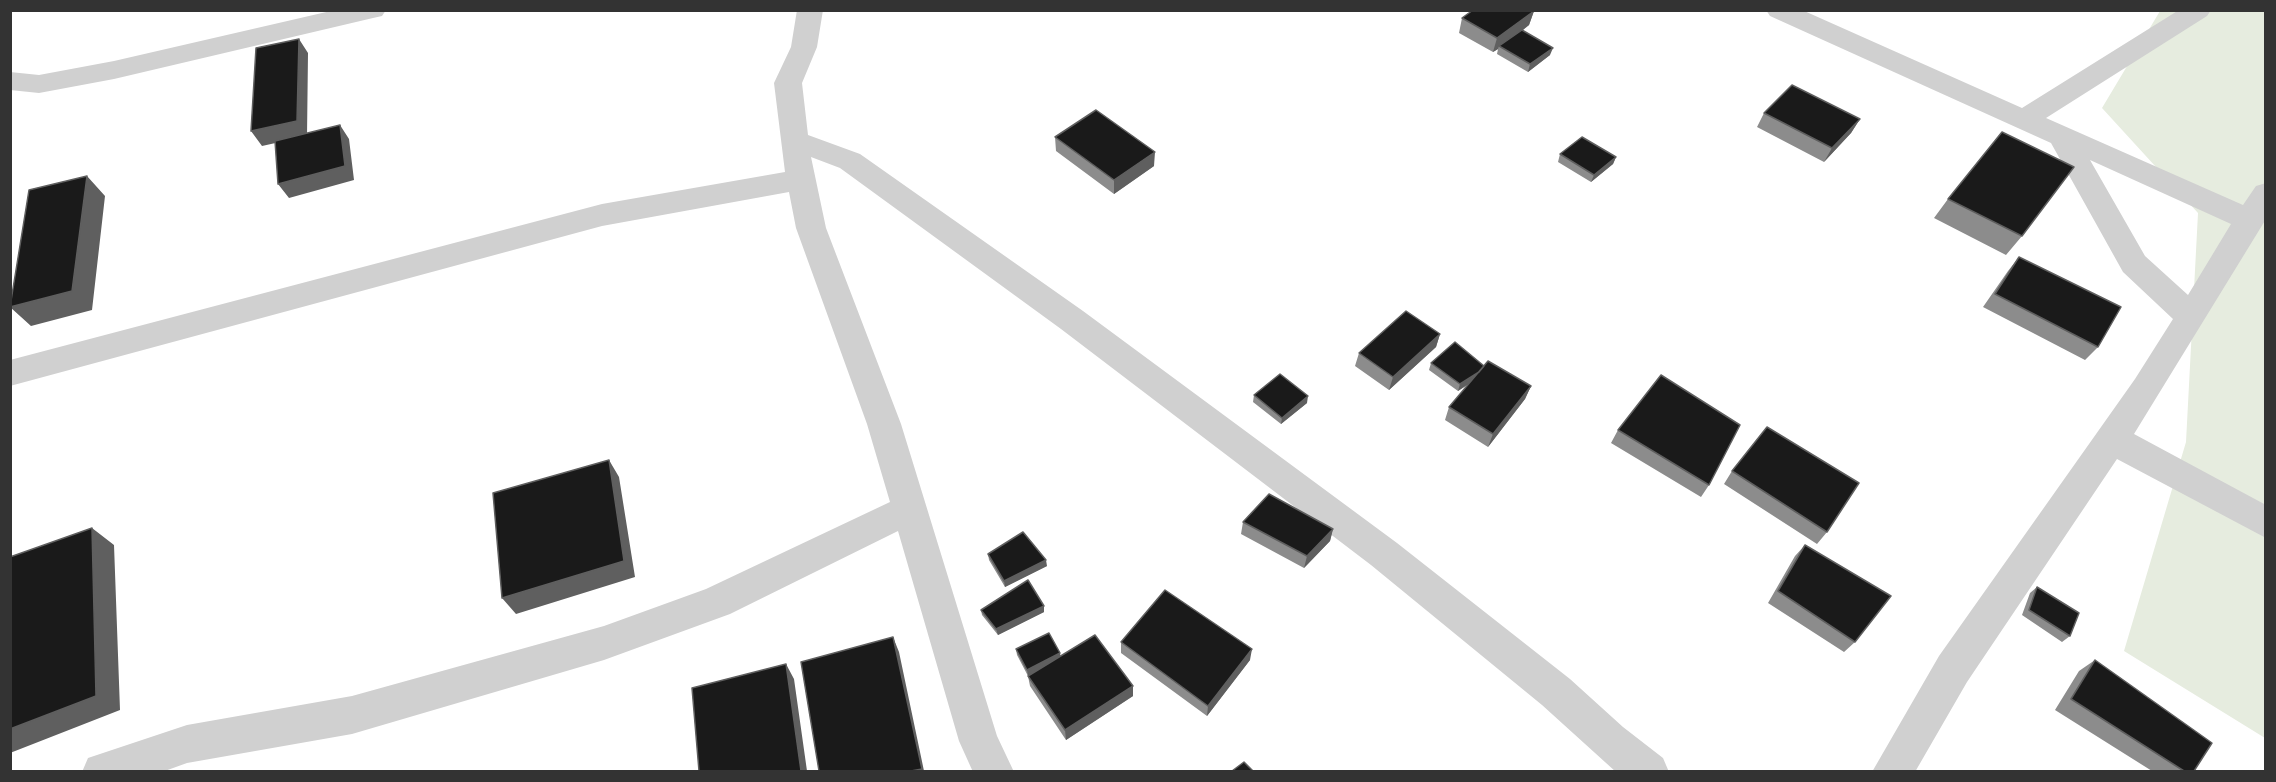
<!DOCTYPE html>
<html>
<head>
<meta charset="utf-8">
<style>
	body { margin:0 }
	#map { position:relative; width:2276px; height:782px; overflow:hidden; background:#fff; font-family:Manrope,sans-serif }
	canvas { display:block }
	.frame { position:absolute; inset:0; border:12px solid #333; pointer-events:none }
</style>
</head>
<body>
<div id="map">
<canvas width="2276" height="782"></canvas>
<div class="frame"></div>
</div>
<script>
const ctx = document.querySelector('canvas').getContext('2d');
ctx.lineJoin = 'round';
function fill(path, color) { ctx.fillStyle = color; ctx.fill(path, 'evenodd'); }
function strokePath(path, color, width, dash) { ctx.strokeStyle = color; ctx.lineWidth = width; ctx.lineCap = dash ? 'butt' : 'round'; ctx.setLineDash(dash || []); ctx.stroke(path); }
const green = new Path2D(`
	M 2160,11 L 2265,11 L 2265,738 L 2124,651 L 2186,442 L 2198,213 L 2102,108 Z`);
const minor = new Path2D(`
	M 335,10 L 386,10 L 382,16 L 373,18 L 114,79 L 39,93 L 10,90 L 10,72 L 39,75 L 114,61 Z
	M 797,10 L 823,10 L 817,47 L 802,83 L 808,135 L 860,154 L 1083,311 L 1397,543 L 1570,679 L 1623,727 L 1663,758 L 1669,772 L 1616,772 L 1542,705 L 1371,565 L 1061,329 L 840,168 L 811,157 L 826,228 L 901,424 L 997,736 L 1014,772 L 973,772 L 959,741 L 898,531 L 730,614 L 604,660 L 352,734 L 187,763 L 162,772 L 82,772 L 88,758 L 187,725 L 352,696 L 604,626 L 706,589 L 890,502 L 867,424 L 796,228 L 789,192 L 602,226 L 10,386 L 10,360 L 602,204 L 785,172 L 774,83 L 791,47 Z
	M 1766,10 L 1802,10 L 2022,108 L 2179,10 L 2211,10 L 2207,16 L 2046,118 L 2243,205 L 2256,186 L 2266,183 L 2266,219 L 2134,434 L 2266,505 L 2266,538 L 2117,459 L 1967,682 L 1915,772 L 1872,772 L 1939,656 L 2135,379 L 2173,319 L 2123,272 L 2051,143 L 1770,16 ZM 2090,160 L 2231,224 L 2188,295 L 2145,256 Z`);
const wall = new Path2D(`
	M 1534,11 L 1529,25 L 1523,30 L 1550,55 L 1528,72 L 1497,54 L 1498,49 L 1493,52 L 1459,33 L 1462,18 Z
	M 1764,113 L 1860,119 L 1851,133 L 1824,162 L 1757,127 Z
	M 1055,137 L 1154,166 L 1114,194 L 1056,151 Z
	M 1560,154 L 1616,157 L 1613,164 L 1591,182 L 1558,162 Z
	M 1948,199 L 2022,236 L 2006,255 L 1934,218 Z
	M 2019,257 L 2098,347 L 2085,360 L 1983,307 L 2008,271 Z
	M 1440,334 L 1436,347 L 1389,390 L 1355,366 L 1359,353 Z
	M 1431,363 L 1484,366 L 1531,386 L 1525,399 L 1488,447 L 1445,420 L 1449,407 L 1469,384 L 1458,391 L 1429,370 Z
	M 1254,395 L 1307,403 L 1281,424 L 1253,402 Z
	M 1618,430 L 1709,485 L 1701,497 L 1611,443 Z
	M 1732,471 L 1827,532 L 1817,544 L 1724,484 Z
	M 1243,522 L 1333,529 L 1330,541 L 1304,568 L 1241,534 Z
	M 1805,545 L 1855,642 L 1844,652 L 1768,603 L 1795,556 Z
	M 988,554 L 1047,566 L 1005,587 L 989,560 Z
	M 2037,587 L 2070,636 L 2062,642 L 2022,615 L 2030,593 Z
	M 1044,606 L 1044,612 L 998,635 L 982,615 L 981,610 Z
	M 1121,642 L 1250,660 L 1207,716 L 1121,653 Z
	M 1016,649 L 1060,656 L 1133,696 L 1066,740 L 1030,686 L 1028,676 L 1032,674 L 1028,676 L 1017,655 Z
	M 2095,660 L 2184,771 L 2152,771 L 2055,710 L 2079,671 Z`);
const shadedWall = new Path2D(`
	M 1534,11 L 1529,25 L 1501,47 L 1499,46 L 1498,49 L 1493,52 L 1497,38 Z
	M 299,39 L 308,53 L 307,136 L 262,146 L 251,131 Z
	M 1553,48 L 1550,55 L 1528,72 L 1530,64 Z
	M 1860,119 L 1851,133 L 1824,162 L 1832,148 Z
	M 340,125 L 349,139 L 354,180 L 289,198 L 278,184 Z
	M 1155,152 L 1154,166 L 1114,194 L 1114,180 Z
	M 1616,157 L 1613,164 L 1591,182 L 1594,175 Z
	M 87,176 L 105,196 L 92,310 L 31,326 L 10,307 Z
	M 1440,334 L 1436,347 L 1389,390 L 1393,377 Z
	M 1486,367 L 1483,374 L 1458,391 L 1460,384 Z
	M 1531,386 L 1525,399 L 1488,447 L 1493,434 Z
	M 1308,396 L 1307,403 L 1281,424 L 1282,418 Z
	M 609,460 L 619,477 L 635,577 L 516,614 L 502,598 Z
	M 92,528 L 114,545 L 120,710 L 10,753 L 10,729 Z
	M 1333,529 L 1330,541 L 1304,568 L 1307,556 Z
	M 1046,560 L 1047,566 L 1005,587 L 1004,581 Z
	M 1044,606 L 1044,612 L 998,635 L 996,629 Z
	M 893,637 L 899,652 L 924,771 L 911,771 Z
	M 1252,649 L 1250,660 L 1207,716 L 1208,706 Z
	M 1060,653 L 1061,659 L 1028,676 L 1027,670 Z
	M 786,664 L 794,679 L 807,771 L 801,771 Z
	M 1133,686 L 1133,696 L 1066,740 L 1065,730 Z`);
const building = new Path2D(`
	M 1473,10 L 1534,10 L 1534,11 L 1497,38 L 1462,18 Z
	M 1522,30 L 1553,48 L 1530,64 L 1499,46 Z
	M 299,39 L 297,121 L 251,131 L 256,48 Z
	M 1792,85 L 1860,119 L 1832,148 L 1764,113 Z
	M 1096,110 L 1155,152 L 1114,180 L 1055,137 Z
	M 340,125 L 345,166 L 278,184 L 275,141 Z
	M 2002,132 L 2074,167 L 2022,236 L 1948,199 Z
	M 1582,137 L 1616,157 L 1594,175 L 1560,154 Z
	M 87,176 L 72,291 L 10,307 L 29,190 Z
	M 2019,257 L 2121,307 L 2098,347 L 1995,294 Z
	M 1406,311 L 1440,334 L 1393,377 L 1359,353 Z
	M 1455,342 L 1484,366 L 1479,372 L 1460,384 L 1431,363 Z
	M 1488,361 L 1531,386 L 1493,434 L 1449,407 Z
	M 1280,374 L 1308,396 L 1282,418 L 1254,395 Z
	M 1661,375 L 1740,425 L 1709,485 L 1618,430 Z
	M 1767,427 L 1859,483 L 1827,532 L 1732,471 Z
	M 609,460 L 624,561 L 502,598 L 493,493 Z
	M 1269,494 L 1333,529 L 1307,556 L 1243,522 Z
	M 92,528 L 96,696 L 10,729 L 10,557 Z
	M 1023,532 L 1046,560 L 1004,581 L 988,554 Z
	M 1805,545 L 1891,596 L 1855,642 L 1778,591 Z
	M 1028,580 L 1044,606 L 996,629 L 981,610 Z
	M 2037,587 L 2079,613 L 2070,636 L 2029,610 Z
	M 1165,590 L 1252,649 L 1208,706 L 1121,642 Z
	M 1049,633 L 1060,653 L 1027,670 L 1016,649 Z
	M 1095,635 L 1133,686 L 1065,730 L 1028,676 Z
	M 893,637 L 922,769 L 911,771 L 819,771 L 801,662 Z
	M 2095,660 L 2212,743 L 2194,771 L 2184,771 L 2071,699 Z
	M 786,664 L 801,771 L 699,771 L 692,688 Z
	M 1244,762 L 1253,771 L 1232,771 Z`);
fill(green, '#e6ecdf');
fill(minor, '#d0d0d0');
fill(wall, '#8c8c8c');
fill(shadedWall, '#5f5f5f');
fill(building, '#1a1a1a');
strokePath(building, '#5f5f5f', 1.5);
</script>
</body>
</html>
